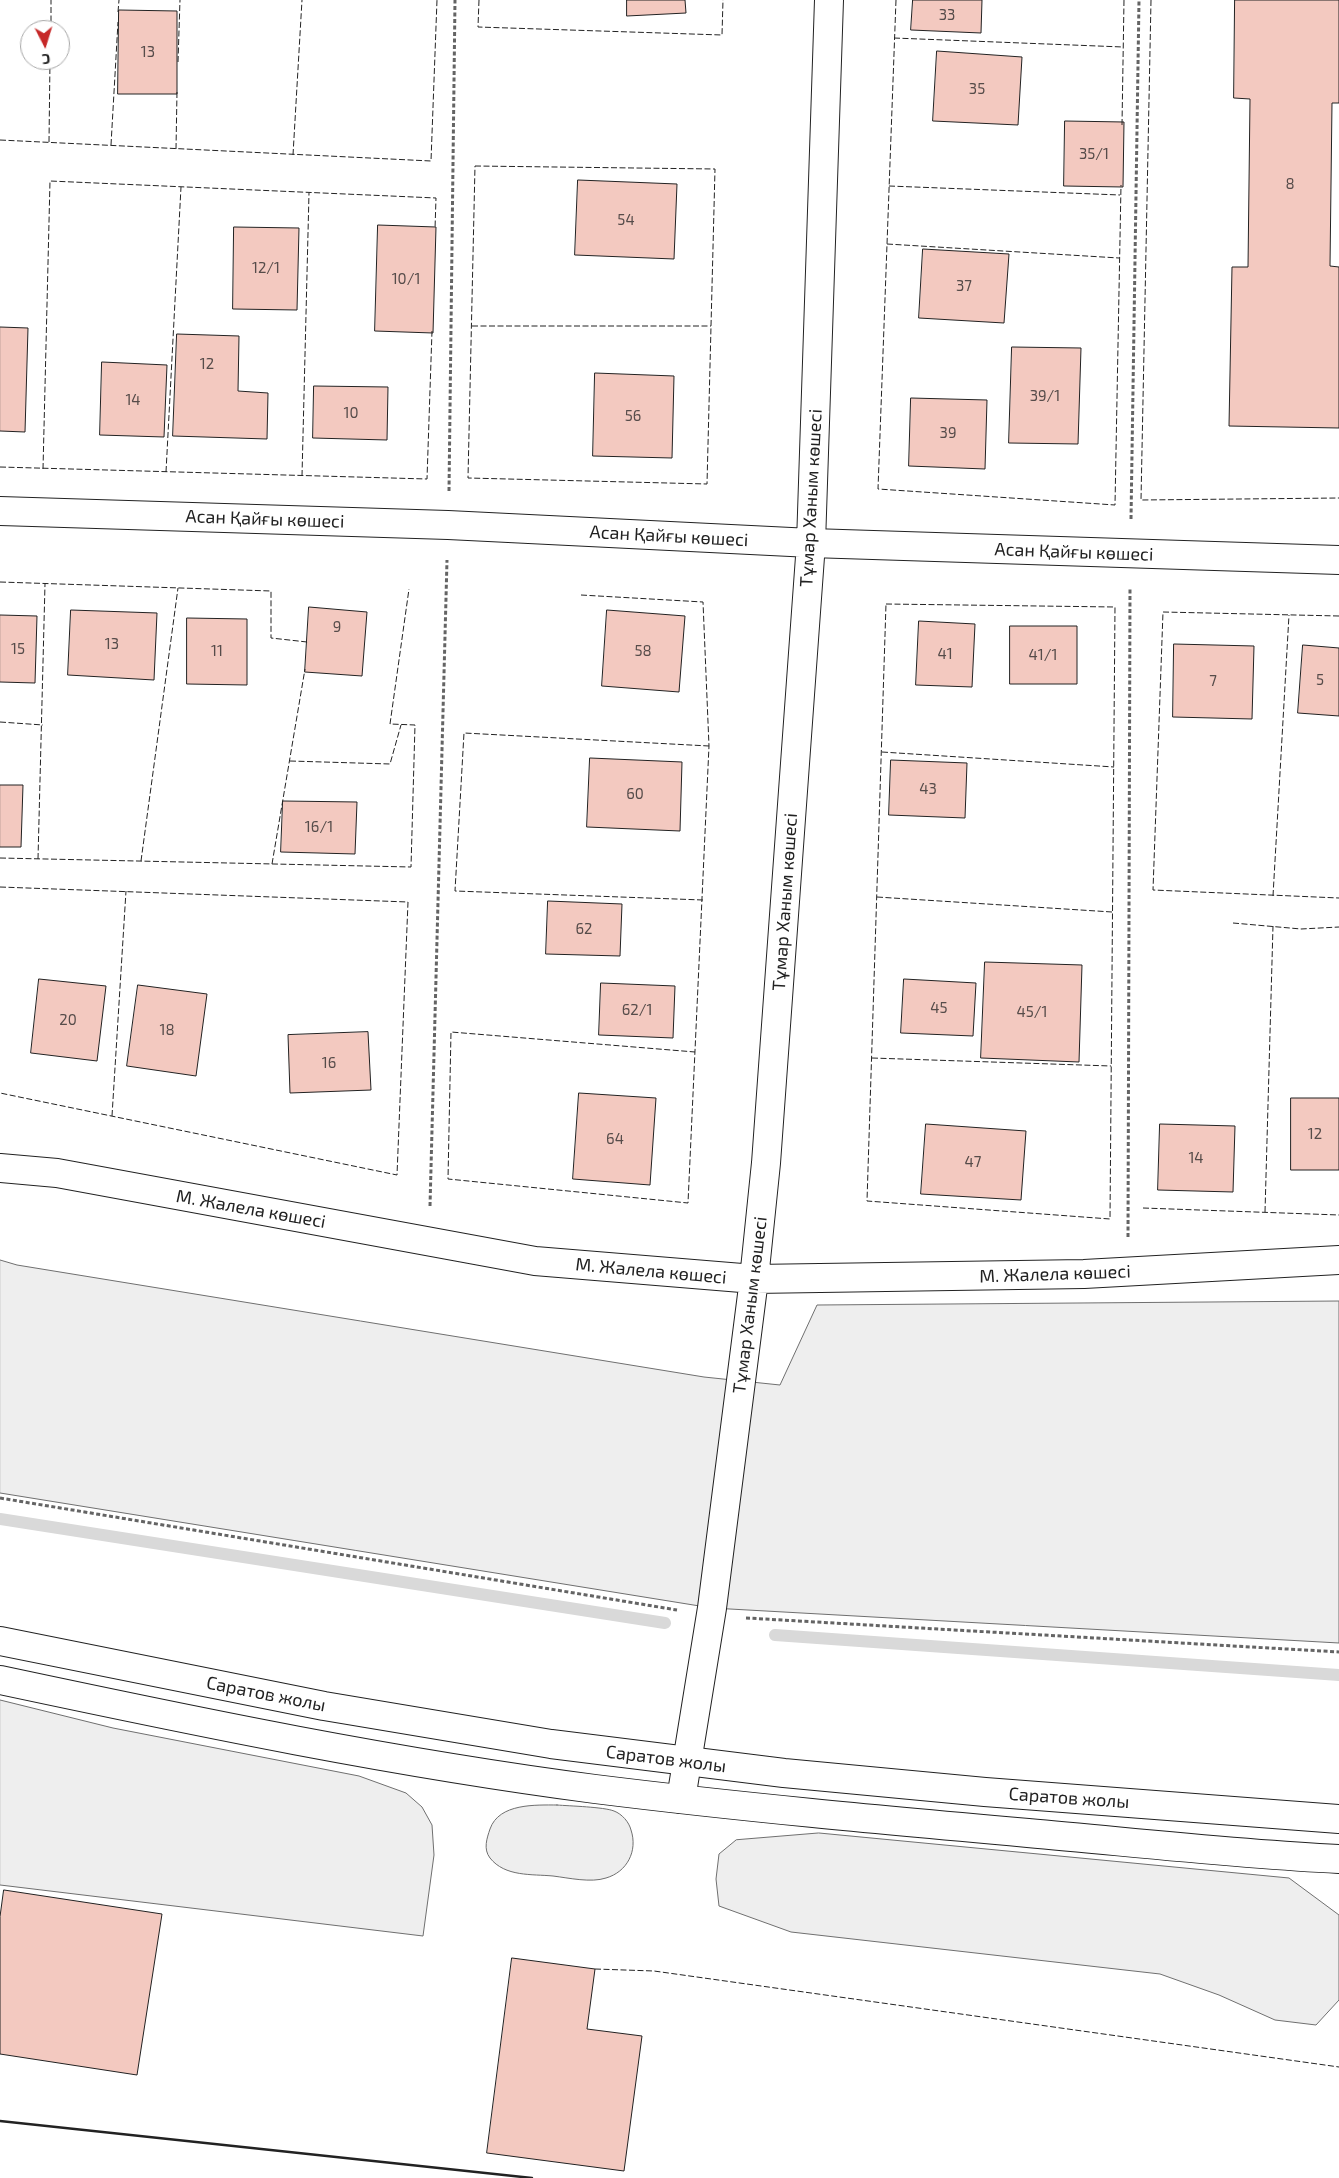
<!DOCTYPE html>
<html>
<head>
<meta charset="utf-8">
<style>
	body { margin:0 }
	#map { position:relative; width:1339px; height:2178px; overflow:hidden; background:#fff; font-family:"Exo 2",sans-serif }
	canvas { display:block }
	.north { position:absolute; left:20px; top:20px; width:50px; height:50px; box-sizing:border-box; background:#fff; border:1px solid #a7a7a7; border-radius:50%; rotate:175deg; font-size:14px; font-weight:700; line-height:20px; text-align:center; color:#222 }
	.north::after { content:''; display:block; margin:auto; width:18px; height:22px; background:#c62828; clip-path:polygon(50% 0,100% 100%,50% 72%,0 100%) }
</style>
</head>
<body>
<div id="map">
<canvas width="1339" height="2178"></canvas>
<div class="north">С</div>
</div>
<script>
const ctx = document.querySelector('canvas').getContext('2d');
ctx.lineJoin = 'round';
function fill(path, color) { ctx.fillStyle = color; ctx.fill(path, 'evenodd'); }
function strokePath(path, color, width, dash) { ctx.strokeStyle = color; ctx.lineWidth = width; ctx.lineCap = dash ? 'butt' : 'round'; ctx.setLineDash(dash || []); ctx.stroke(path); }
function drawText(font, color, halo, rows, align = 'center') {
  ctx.font = font + ' "Exo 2",sans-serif'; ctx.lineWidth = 4; ctx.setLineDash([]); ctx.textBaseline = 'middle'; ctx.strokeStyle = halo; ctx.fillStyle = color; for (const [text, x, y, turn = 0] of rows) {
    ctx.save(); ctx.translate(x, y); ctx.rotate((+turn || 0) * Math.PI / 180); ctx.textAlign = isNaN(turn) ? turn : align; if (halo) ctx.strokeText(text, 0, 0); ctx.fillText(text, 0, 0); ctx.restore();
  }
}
const green = new Path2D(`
	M 0,1260 L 17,1265 L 704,1377 L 780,1385 L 817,1305 L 1339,1301 L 1339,1643 L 712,1608 L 0,1493 Z
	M 0,1700 L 113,1728 L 359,1776 L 406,1793 L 422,1807 L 432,1825 L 434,1855 L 423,1936 L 0,1885 Z
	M 557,1805 C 570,1806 604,1807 614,1811 C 622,1814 629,1822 631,1830 C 638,1851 627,1872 606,1878 C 591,1883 569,1878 553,1876 C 532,1874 505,1877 490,1858 C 483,1849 487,1838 490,1829 C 499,1803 536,1805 557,1805 Z
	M 819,1833 L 1289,1878 L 1339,1915 L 1339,2000 L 1316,2025 L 1275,2020 L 1219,1995 L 1160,1974 L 791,1932 L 719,1906 L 716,1879 L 719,1854 L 736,1840 Z`);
const stream = new Path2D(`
	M 0,1519 L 665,1623
	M 775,1635 L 1339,1675`);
const building = new Path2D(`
	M 627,0 L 685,0 L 686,13 L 627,16 Z
	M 913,0 L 982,0 L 981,33 L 911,30 Z
	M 1235,0 L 1339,0 L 1339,103 L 1332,103 L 1330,266 L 1339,267 L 1339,428 L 1229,426 L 1232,267 L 1248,267 L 1250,99 L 1234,98 Z
	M 119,10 L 177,11 L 177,94 L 118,94 Z
	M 937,51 L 1022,57 L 1018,125 L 933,121 Z
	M 1065,121 L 1124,122 L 1123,187 L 1064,186 Z
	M 578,180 L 677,184 L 674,259 L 575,255 Z
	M 378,225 L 436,227 L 433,333 L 375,331 Z
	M 234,227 L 299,228 L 297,310 L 233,309 Z
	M 923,249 L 1009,254 L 1004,323 L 919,318 Z
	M 0,327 L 28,328 L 25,432 L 0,431 Z
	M 177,334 L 239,336 L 238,391 L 268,393 L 267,439 L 173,436 Z
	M 1012,347 L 1081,348 L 1078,444 L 1009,443 Z
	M 102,362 L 167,365 L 164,437 L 100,435 Z
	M 595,373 L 674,376 L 672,458 L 593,456 Z
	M 314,386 L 388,387 L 387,440 L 313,438 Z
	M 911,398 L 987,400 L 985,469 L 909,466 Z
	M 309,607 L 367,612 L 362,676 L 305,672 Z
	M 71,610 L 157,613 L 154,680 L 68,675 Z
	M 607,610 L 685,616 L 679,692 L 602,686 Z
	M 0,615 L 37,616 L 35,683 L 0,682 Z
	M 187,618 L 247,619 L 247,685 L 187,684 Z
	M 919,621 L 975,624 L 972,687 L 916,685 Z
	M 1010,626 L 1077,626 L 1077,684 L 1010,684 Z
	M 1174,644 L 1254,646 L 1252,719 L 1173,717 Z
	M 1303,645 L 1339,648 L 1339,716 L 1298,713 Z
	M 590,758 L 682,762 L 680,831 L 587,827 Z
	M 891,760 L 967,763 L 965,818 L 889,815 Z
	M 0,785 L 23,785 L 21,847 L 0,847 Z
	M 283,801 L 357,802 L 355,854 L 281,852 Z
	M 548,901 L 622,904 L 620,956 L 546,954 Z
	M 985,962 L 1082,965 L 1079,1062 L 981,1058 Z
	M 39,979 L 106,986 L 97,1061 L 31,1053 Z
	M 904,979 L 976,983 L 973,1036 L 901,1033 Z
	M 601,983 L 675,986 L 673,1038 L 599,1035 Z
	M 138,985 L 207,994 L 196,1076 L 127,1066 Z
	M 368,1032 L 371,1090 L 290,1093 L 288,1035 Z
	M 579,1093 L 656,1098 L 650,1185 L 573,1179 Z
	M 1291,1098 L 1339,1098 L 1339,1170 L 1291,1170 Z
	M 926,1124 L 1026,1131 L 1021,1200 L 921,1194 Z
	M 1160,1124 L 1235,1126 L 1233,1192 L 1158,1190 Z
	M 4,1890 L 162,1914 L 137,2075 L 0,2054 L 0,1917 Z
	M 512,1958 L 595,1969 L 587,2029 L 642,2036 L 624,2171 L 487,2153 Z`);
const path = new Path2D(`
	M 449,491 L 455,0
	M 1131,519 L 1139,0
	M 430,1206 L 447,560
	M 1128,1237 L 1130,588
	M 0,1498 L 677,1610
	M 746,1618 L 1339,1652`);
const street = new Path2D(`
	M 0,511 L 448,525 L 811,543 L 1339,560
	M 0,1168 L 57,1173 L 535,1261 L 754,1279 L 1084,1274 L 1339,1260
	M 681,1799 L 712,1608 L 754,1279 L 766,1163 L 811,543 L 829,0`);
const primary = new Path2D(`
	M 0,1641 L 324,1706 L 551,1744 L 784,1773 L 985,1792 L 1339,1819
	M 0,1680 C 197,1722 395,1763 595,1789 C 739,1807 883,1820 1028,1833 C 1131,1842 1235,1854 1339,1859`);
const fence = new Path2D(`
	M 479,0 L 478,27 L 722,35 L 723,0
	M 896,0 L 878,489 L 1115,505 L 1121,185
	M 1151,0 L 1141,500 L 1339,498
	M 118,12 L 119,0
	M 51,30 L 51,0
	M 894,38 L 1123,47
	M 178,62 L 180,0
	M 1122,125 L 1124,0
	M 0,140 L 431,161 L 437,0
	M 49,142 L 50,60
	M 111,145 L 118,22
	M 176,149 L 177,92
	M 293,155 L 302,0
	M 475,166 L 715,169 L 707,484 L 468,478 Z
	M 889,186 L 1120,195
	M 887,244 L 1119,258
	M 472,326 L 711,326
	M 0,467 L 427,479 L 432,331
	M 43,469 L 50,181 L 436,198 L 435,229
	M 166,472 L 181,187
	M 302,476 L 309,193
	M 0,582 L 271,591 L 271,638 L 307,642 L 307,644
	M 581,595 L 703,602 L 709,746 L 688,1203 L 448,1179 L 451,1032 L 695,1052
	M 886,604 L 1115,607 L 1110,1219 L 867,1201 Z
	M 1339,616 L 1163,612 L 1153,890 L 1339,898
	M 0,722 L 43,725
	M 882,752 L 1114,767
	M 290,761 L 390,764 L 401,725
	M 0,858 L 411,867 L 415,725 L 390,724 L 409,589
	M 38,859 L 45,584
	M 141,861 L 178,588
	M 272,864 L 305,669
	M 0,887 L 408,902 L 397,1175 L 0,1093
	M 1273,896 L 1289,615
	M 877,897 L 1112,912
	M 703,900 L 455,891 L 464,733 L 709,746
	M 1233,923 L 1301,929 L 1339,927
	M 872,1058 L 1111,1066
	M 112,1116 L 126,891
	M 1143,1208 L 1339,1215
	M 1265,1212 L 1273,926
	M 595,1969 L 654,1971 L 1339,2067`);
const wall = new Path2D(`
	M 0,2121 L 532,2178`);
const numberNames = [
	["33",947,15],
	["13",148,52],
	["35",977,89],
	["35/1",1094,154],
	["8",1290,184],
	["54",626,220],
	["12/1",266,268],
	["10/1",406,279],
	["37",964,286],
	["12",207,364],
	["39/1",1045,396],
	["14",133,400],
	["10",351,413],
	["56",633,416],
	["39",948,433],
	["9",337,627],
	["13",112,644],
	["15",18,649],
	["11",217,651],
	["58",643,651],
	["41",945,654],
	["41/1",1043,655],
	["5",1320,680],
	["7",1213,681],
	["43",928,789],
	["60",635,794],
	["16/1",319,827],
	["62",584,929],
	["45",939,1008],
	["62/1",637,1010],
	["45/1",1032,1012],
	["20",68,1020],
	["18",167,1030],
	["16",329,1063],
	["12",1315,1134],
	["64",615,1139],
	["14",1196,1158],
	["47",973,1162]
];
const streetNames = [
	["Тұмар Ханым көшесі",811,498,-87],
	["Асан Қайғы көшесі",265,519,2],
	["Асан Қайғы көшесі",669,536,3],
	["Асан Қайғы көшесі",1074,552,2],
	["Тұмар Ханым көшесі",785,902,-86],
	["М. Жалела көшесі",251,1209,10],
	["М. Жалела көшесі",651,1271,5],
	["М. Жалела көшесі",1055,1274,-2],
	["Тұмар Ханым көшесі",750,1305,-83],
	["Саратов жолы",266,1694,11],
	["Саратов жолы",666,1759,7],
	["Саратов жолы",1069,1798,4]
];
fill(green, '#eee');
strokePath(green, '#6f6f6f', 1);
strokePath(stream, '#d9d9d9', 12);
fill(building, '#f3c9c0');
strokePath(building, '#222', 1);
strokePath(street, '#222', 30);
strokePath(primary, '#222', 30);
strokePath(path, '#646464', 3, [4, 2.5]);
strokePath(street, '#fff', 28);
strokePath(primary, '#fff', 28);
strokePath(fence, '#222', 1, [6, 2.5]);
strokePath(wall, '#222', 2.5);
drawText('15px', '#564c4a', null, numberNames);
drawText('18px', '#222', '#fff', streetNames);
</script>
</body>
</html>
